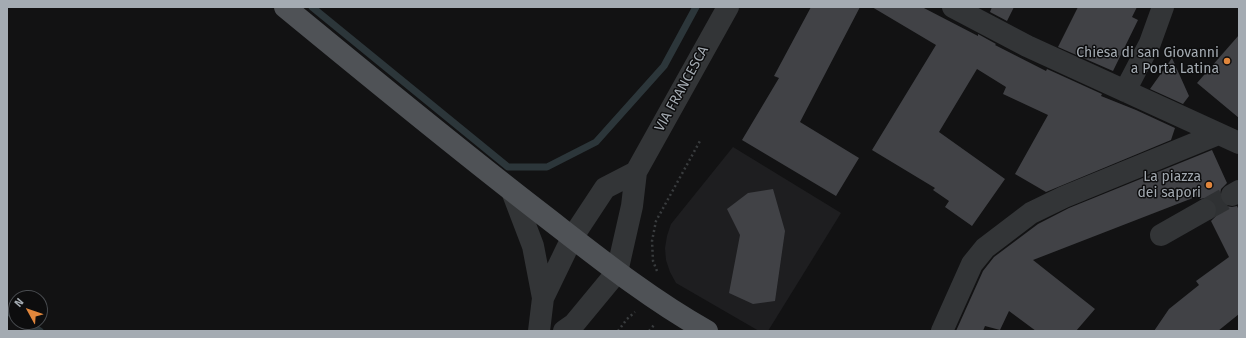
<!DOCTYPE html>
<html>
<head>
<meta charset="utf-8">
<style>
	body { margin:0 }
	#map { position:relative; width:1246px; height:338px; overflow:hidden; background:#121213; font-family:"Fira Sans",sans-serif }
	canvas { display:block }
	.frame { position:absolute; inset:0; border:8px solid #a4abb2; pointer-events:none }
	.north { position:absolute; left:8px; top:290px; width:40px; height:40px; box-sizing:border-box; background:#0d0d0e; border:1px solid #494c50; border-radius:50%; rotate:310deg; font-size:11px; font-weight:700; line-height:16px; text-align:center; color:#a4abb2 }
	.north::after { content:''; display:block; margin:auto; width:14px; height:18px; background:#e0863c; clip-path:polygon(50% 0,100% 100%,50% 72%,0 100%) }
</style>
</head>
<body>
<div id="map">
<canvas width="1246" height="338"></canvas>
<div class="frame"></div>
<div class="north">N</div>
</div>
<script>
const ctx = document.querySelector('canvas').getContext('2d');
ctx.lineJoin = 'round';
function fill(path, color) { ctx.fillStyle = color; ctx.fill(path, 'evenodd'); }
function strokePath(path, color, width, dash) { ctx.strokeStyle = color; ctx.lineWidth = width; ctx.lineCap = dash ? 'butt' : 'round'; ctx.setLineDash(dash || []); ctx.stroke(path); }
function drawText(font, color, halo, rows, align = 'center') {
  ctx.font = font + ' "Fira Sans",sans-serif'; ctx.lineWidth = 3; ctx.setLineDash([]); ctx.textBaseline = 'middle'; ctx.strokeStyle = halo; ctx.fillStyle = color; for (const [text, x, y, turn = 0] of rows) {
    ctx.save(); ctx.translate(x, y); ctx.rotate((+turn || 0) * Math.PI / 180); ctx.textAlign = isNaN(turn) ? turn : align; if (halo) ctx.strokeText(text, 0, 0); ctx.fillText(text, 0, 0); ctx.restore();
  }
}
const built = new Path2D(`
	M 733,147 L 841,213 L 768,331 L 759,331 L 676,283 L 670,272 L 666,260 L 665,248 L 667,236 L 671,224 Z`);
const stream = new Path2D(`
	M 312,7 L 508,167 L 547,167 L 596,142 L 664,66 L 696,7
	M 7,311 L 16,317
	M 25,322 L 40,331`);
const building = new Path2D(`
	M 811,7 L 860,7 L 800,122 L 859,158 L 836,196 L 742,140 L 779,78 L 774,76 Z
	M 872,7 L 922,7 L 978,36 L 978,34 L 996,44 L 995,45 L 1046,71 L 1047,69 L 1102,94 L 1101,96 L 1136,110 L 1175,128 L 1171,140 L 1046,192 L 1015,174 L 1048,115 L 1003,94 L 1006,87 L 977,69 L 939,132 L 1005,179 L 972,226 L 945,207 L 949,201 L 933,190 L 935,188 L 872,150 L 936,45 Z
	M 992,7 L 1014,7 L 1007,21 L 990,12 Z
	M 1078,7 L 1137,7 L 1132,17 L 1138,20 L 1113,71 L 1058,47 Z
	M 1239,35 L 1239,118 L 1197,83 Z
	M 1172,58 L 1189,96 L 1183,104 L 1150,89 Z
	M 1212,150 L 1227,183 L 1221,189 L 1220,195 L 1221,201 L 1226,206 L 1232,207 L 1237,206 L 1239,210 L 1239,314 L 1218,331 L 1154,331 L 1169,309 L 1199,285 L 1196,281 L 1229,257 L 1211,221 L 1216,216 L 1217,210 L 1216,204 L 1211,199 L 1205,198 L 1200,199 L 1198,196 L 1033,260 L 1095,309 L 1076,331 L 1036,331 L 1009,311 L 1000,330 L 985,326 L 983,331 L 956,331 L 983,271 L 994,257 L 1038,224 L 1069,208 Z
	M 773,189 L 785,231 L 775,301 L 753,304 L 729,293 L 740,235 L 727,209 L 748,193 Z`);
const minorTunnel = new Path2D(`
	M 1205,210 L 1232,195`);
const path = new Path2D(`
	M 657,271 L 653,261 L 652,241 L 656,221 L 700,141
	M 618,331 L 627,319 L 635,312
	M 649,331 L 654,325`);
const minor = new Path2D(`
	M 953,7 L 1027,46 L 1239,143
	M 1125,91 L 1150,43 L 1163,7
	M 512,191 L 533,246 L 543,298 L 539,331
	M 1232,195 L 1239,191
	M 1161,235 L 1205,210
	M 543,298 L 572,238 L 605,188 L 636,172
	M 564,331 L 574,324 L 617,272 L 632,206 L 636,172 L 728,7
	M 942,331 L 972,264 L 985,248 L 1031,213 L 1064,197 L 1218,134`);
const major = new Path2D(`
	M 285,7 C 370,77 455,147 542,214 C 595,255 648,298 707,331`);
const markers = [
	[1227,61,4,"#e0863c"],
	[1209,185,4,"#e0863c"]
];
const poiNames = [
	["Chiesa di san Giovanni",1219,53],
	["a Porta Latina",1219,69],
	["La piazza",1201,177],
	["dei sapori",1201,193]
];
const streetNames = [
	["VIA FRANCESCA",682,89,-61]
];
fill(built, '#1e1e20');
strokePath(stream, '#2c363a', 7);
fill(building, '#414246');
strokePath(minorTunnel, '#2f3133', 22, [22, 11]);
strokePath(path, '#393c3e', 2.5, [2, 3]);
strokePath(minor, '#333537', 22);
strokePath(major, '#4f5256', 22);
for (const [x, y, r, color] of markers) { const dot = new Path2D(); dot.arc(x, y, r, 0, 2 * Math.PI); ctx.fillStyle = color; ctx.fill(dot); strokePath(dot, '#0d0d0e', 1.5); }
drawText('14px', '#a4abb2', '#0d0d0e', poiNames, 'right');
drawText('14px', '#a4abb2', '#0d0d0e', streetNames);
</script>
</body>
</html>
